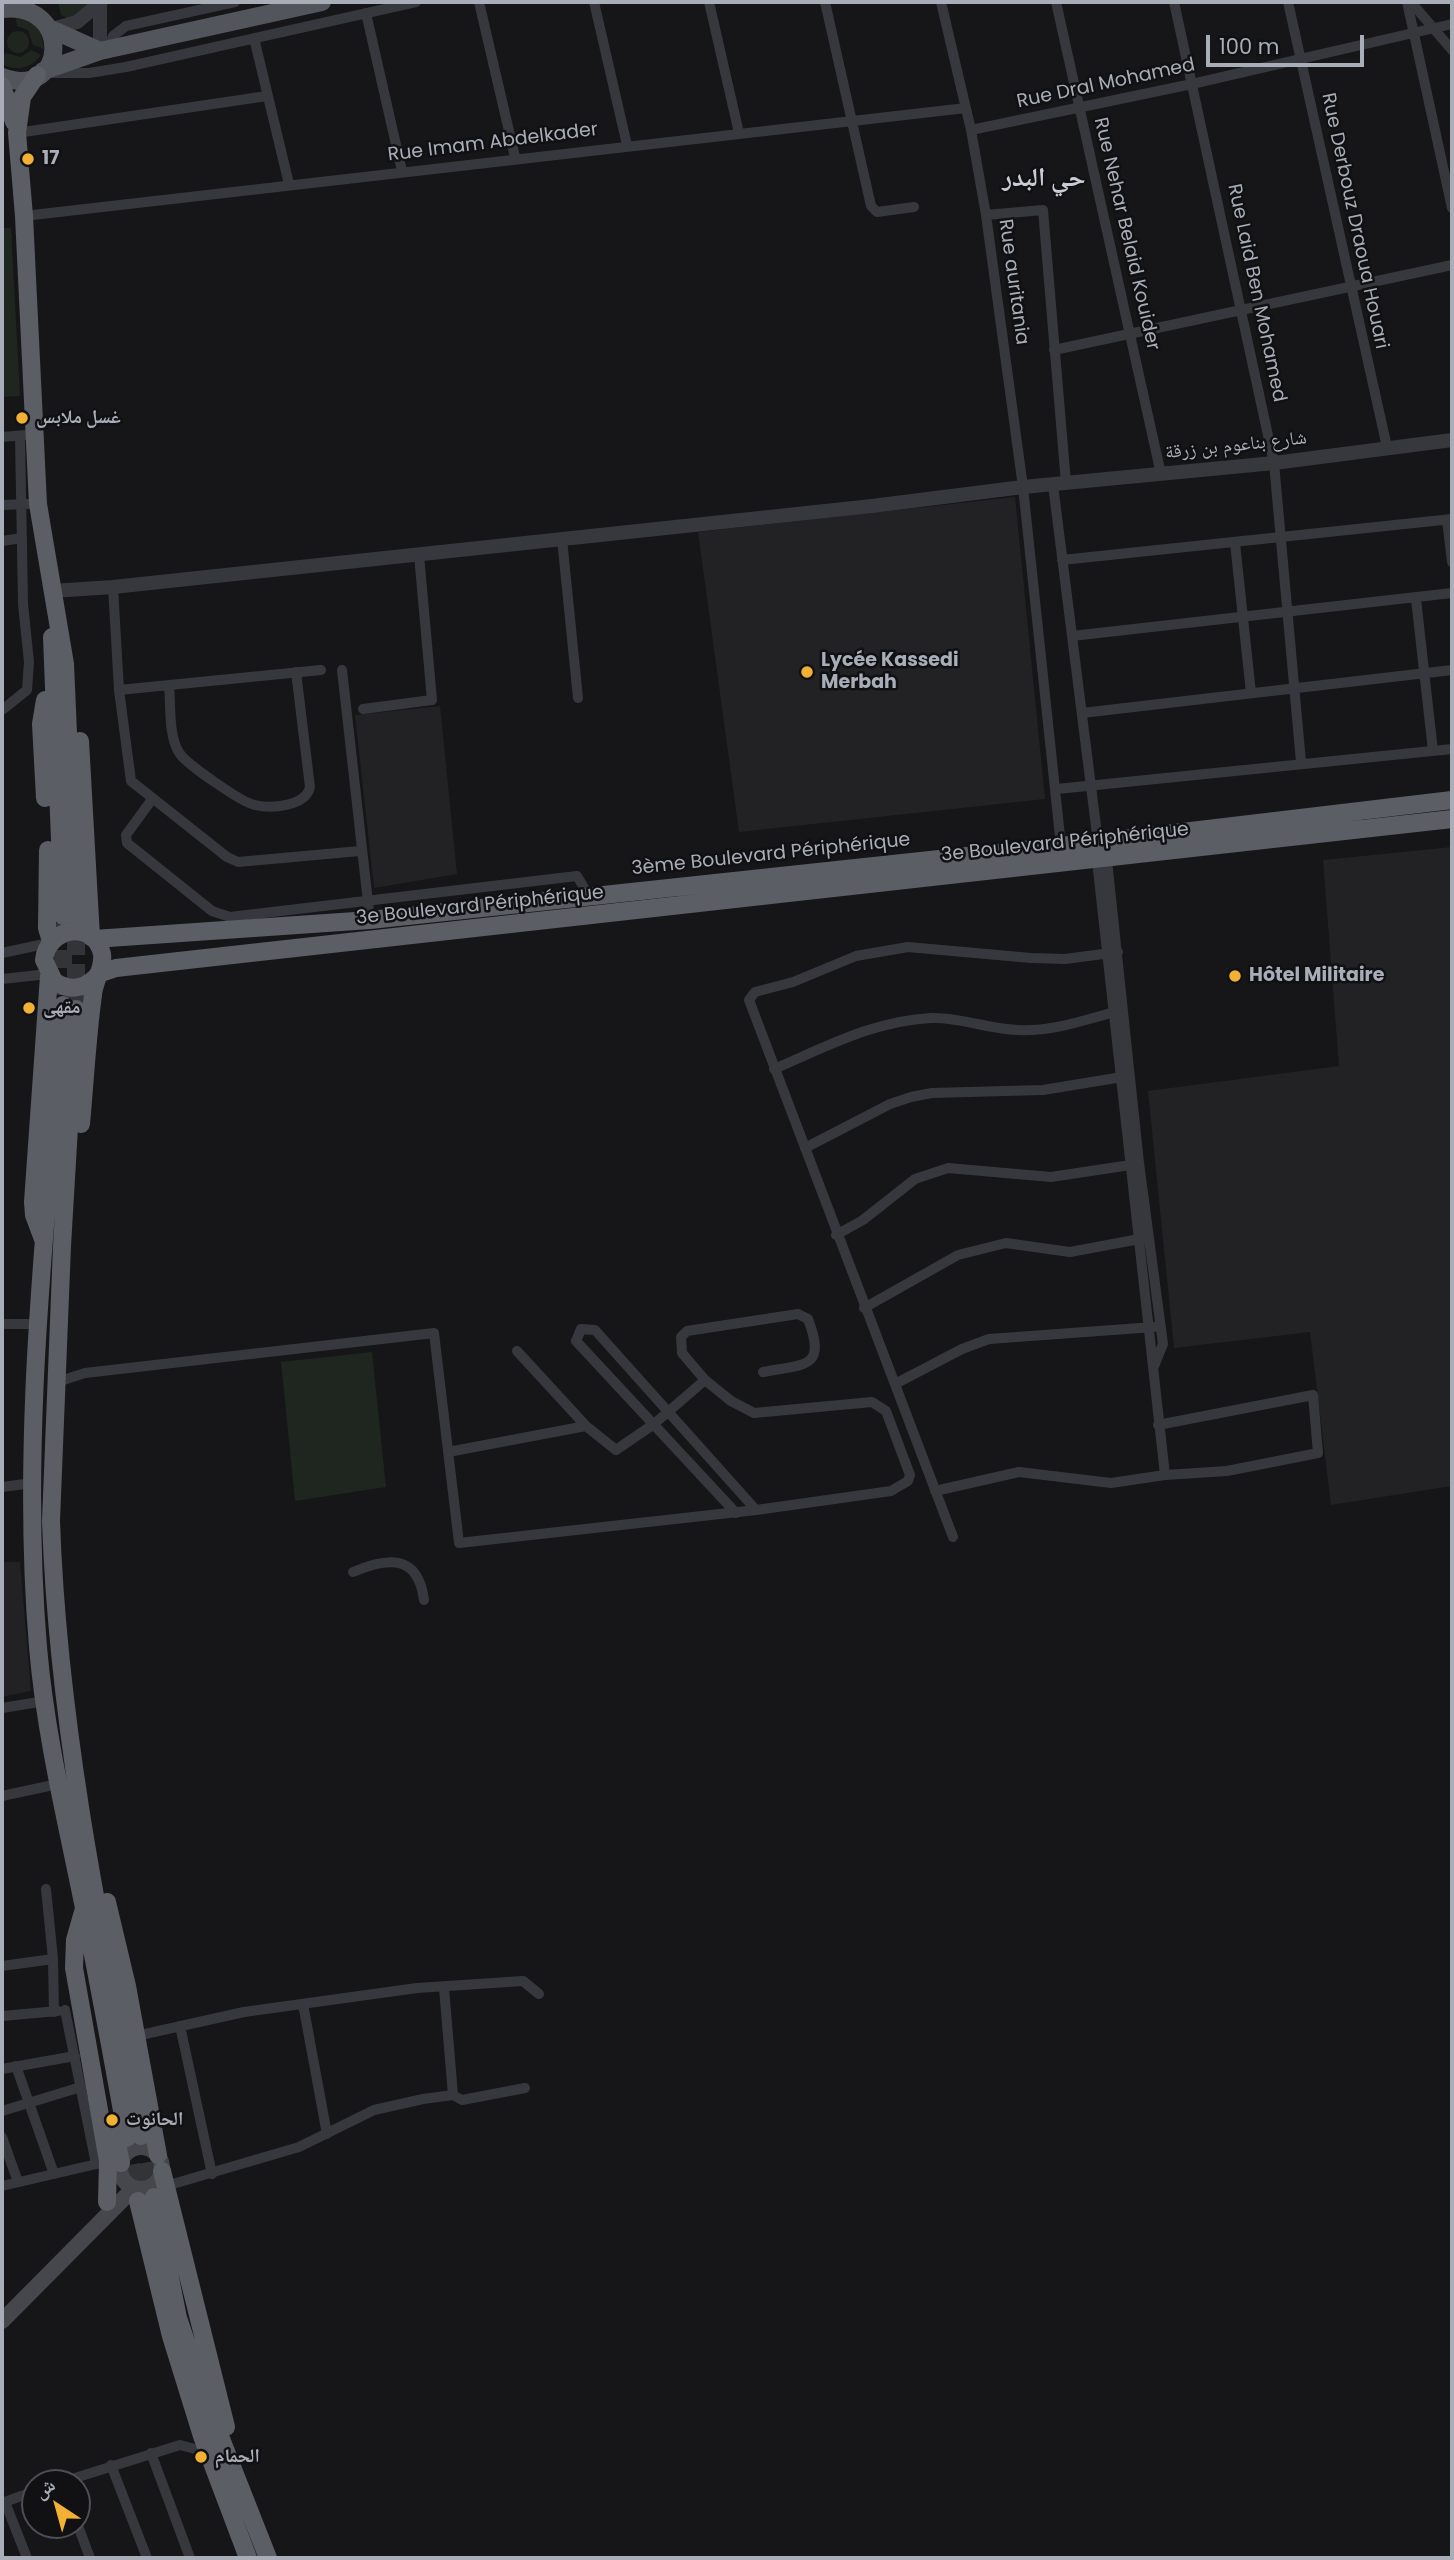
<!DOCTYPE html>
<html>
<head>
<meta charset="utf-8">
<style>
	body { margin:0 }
	#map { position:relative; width:1454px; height:2560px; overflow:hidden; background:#161618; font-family:Poppins,"Noto Naskh Arabic",sans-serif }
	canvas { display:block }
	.frame { position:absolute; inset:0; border:4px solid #a8adb8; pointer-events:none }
	.north { position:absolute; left:21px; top:2469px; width:70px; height:70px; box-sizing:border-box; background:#111113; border:2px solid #4d4f55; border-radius:50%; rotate:324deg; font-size:19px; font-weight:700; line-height:28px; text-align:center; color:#a8adb8 }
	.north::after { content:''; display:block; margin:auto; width:24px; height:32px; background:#f2b134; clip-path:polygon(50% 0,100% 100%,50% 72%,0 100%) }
	.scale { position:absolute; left:1206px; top:35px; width:158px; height:32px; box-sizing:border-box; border:4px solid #a8adb8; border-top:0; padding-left:9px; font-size:21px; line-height:24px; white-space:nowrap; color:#a8adb8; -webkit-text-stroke:5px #111113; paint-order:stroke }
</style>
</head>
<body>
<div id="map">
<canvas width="1454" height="2560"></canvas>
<div class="frame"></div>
<div class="north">ش</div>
<div class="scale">100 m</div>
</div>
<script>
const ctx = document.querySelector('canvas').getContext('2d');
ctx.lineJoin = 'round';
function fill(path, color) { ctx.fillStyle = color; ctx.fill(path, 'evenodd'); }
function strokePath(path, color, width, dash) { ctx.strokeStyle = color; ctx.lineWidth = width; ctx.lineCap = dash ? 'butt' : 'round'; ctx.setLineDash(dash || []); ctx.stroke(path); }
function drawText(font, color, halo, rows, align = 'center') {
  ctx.font = font + ' Poppins,"Noto Naskh Arabic",sans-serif'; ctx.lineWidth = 5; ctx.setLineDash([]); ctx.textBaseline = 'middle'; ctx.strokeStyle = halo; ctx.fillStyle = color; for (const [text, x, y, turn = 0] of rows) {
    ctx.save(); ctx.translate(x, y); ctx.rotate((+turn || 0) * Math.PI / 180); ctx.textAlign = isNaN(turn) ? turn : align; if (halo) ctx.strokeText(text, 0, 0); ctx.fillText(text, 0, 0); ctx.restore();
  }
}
const built = new Path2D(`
	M 1015,497 L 1045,799 L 739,832 L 698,532 Z
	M 440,706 L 457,874 L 374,888 L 355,715 Z
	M 1452,847 L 1452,1486 L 1331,1505 L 1310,1332 L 1174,1348 L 1148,1091 L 1339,1066 L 1323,860 Z
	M 2,1562 L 20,1562 L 31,1691 L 2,1697 Z`);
const green = new Path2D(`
	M 58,2 L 93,2 L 70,19 L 61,15 Z
	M 15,14 L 40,26 L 44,49 L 33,45 L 28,30 L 17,26 Z
	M7 42a11 11 0 1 1 22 0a11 11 0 1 1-22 0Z
	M 31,50 L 41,55 C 30,69 17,72 2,64 L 2,57 L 6,53 L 21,57 Z
	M 2,228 L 11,228 L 20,396 L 2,397 Z
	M 372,1352 L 386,1487 L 295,1501 L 281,1362 Z`);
const trunkTunnel = new Path2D(`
	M 63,923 L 63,1005
	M 76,1009 L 76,918
	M 141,2136 L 154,2197
	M 127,2138 L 138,2201`);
const minor = new Path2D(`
	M 479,2 L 515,157
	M 594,2 L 627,145
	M 709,2 L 739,133
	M 825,2 L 871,206 L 877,212 L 914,207
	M 941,2 L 971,130 L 986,215 L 1023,487 L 1061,846
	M 1056,2 L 1161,474
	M 1174,2 L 1274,463 L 1301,762
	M 1288,2 L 1387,447
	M 1407,2 L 1452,208
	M 1411,2 L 1452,50
	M 366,13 L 402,171
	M 254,38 L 289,184
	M 108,49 L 113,36 L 126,26 L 235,2
	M 50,73 L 89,73 L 126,67 L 416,2
	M 971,130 L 1192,84 L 1452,24
	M 17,133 L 267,96
	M 986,215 L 1043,210 L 1066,483
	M 24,216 L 966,108
	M 1054,350 L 1452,265
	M 2,437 L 26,435
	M 1053,485 L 1098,842
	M 2,505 L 28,504
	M 1447,520 L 1452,562
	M 562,539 L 578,698
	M 2,541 L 22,538
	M 1235,543 L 1251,693
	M 1062,560 L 1452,519
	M 113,587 L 119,690 L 131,781 L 227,857 L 238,862 L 360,851
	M 1416,599 L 1433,751
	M 1072,636 L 1452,593
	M 342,670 L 370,920
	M 169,685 C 171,705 168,737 180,754 C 187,764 242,803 255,805 C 272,809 306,806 310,787 L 296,672
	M 119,690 L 321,670
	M 363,709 L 432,700 L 419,555
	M 2,710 L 27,690 L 29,662 L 23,604 L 20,436
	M 1082,713 L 1452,670
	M 1057,789 L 1452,749
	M 153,798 L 126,835 L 127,843 L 212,911 L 230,917 L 577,876 L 589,896
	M 1107,860 L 1139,1163 L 1163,1344 L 1154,1366
	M 1097,861 L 1165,1475
	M 2,953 L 49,943
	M 2,979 L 48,974
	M 774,1069 C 826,1047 873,1021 931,1018 C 960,1017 988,1029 1017,1030 C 1053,1032 1087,1019 1122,1010
	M 805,1148 L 890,1104 L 911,1097 L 932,1093 L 1043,1090 L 1128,1076
	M 836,1235 L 863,1220 L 915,1179 L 948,1168 L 1051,1177 L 1137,1164
	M 864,1308 L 958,1255 L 1006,1243 L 1070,1252 L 1145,1238
	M 2,1324 L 38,1324
	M 705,1380 L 682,1353 L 681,1337 L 687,1331 L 798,1314 L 808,1319 C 827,1369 805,1364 763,1372
	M 57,1382 L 85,1373 L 434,1333 L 459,1543 L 756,1510 L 891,1491 L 908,1481 L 910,1475 L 886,1411 L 872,1402 L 754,1413 L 731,1401 L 705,1380 L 654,1424 L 616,1450 L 586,1426 L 517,1351
	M 895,1384 L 962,1349 L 989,1339 L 1154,1327
	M 448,1452 L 586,1426
	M 2,1487 L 33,1483
	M 935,1491 L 1019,1472 L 1111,1483 L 1165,1475 L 1227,1471 L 1318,1453 L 1313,1395 L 1158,1425
	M 736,1513 L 576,1341 L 581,1329 L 595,1330 L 756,1510
	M 953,1537 L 749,1000 L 755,992 L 793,982 L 856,956 L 908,947 L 1031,958 L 1065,959 L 1118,952
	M 353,1572 C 388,1557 418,1554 424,1600
	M 2,1708 L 45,1701
	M 2,1796 L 58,1784
	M 46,1889 L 53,1959 L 54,2012
	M 2,1966 L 53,1959
	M 444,1988 L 453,2095
	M 303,2004 L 327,2134
	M 65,2010 L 96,2164
	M 2,2016 L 58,2011
	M 180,2026 L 212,2174
	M 136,2036 L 244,2012 L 417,1988 L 523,1981 L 539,1994
	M 16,2066 L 54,2174
	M 2,2069 L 75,2056
	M 2,2111 L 81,2087
	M 2,2137 L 18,2182
	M 2,2186 L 101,2163
	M 166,2186 L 299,2147 L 374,2110 L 423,2099 L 453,2095 L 462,2100 L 525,2088
	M 151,2453 L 190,2558
	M 111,2465 L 147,2558
	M 59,2483 L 180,2445 L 199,2450
	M 5,2502 L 27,2558
	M 2,2503 L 35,2491
	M 77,2523 L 90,2558`);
const tertiary = new Path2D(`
	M 100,3 L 100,51
	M 52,29 L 77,22 L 101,2
	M 52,591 L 113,587 L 872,506 L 1023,487 L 1274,463 L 1452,440`);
const secondary = new Path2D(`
	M120 2168a21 21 0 1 1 42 0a21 21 0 1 1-42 0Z
	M 2,2321 L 134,2188`);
const primary = new Path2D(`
	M 2,9 C 73,0 68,102 2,77
	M 53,30 L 100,51
	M 43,71 L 100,51 L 322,2`);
const trunk = new Path2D(`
	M 37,75 L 22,97 L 17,133 L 24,216 L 38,504 L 65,664 L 76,916
	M 2,86 L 14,122
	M 52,637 L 63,916
	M 80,741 L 91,937
	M 45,798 L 41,724 L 45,700
	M 48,850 L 47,928 L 51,941
	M 94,939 L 370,920 L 1098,842 L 1452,800
	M 98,974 L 116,968 L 1452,819
	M 63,1005 C 47,1218 20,1433 38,1647 C 46,1741 69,1831 87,1923 C 101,1995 114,2066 127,2138
	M 76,1009 L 62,1246 L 51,1521 C 58,1728 101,1933 141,2136
	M 81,1124 C 85,1081 87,1038 93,995 C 94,981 104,968 102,954 C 94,918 47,928 44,960 L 54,981 C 68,991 83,990 96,977
	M 43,1239 L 34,1215 L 33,1202 L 49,976
	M 107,1902 L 127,1986 L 158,2155
	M 83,1912 L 75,1940 L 74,1968 L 108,2161 L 107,2202
	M 114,2129 L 121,2163
	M 162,2171 L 226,2427
	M 154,2197 L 178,2318 L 205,2398 L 268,2558
	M 138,2201 L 171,2336 L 202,2436 L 248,2558`);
const markers = [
	[28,159,7,"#f2b134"],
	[22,418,7,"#f2b134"],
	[807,672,7,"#f2b134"],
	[1235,976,7,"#f2b134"],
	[29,1008,7,"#f2b134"],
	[112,2120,7,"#f2b134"],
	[201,2457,7,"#f2b134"]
];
const streetNames = [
	["Rue Dral Mohamed",1106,84,-12],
	["Rue Imam Abdelkader",493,143,-7],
	["Rue Derbouz Draoua Houari",1354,221,78],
	["Rue Nehar Belaid Kouider",1126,234,77],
	["Rue auritania",1013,282,82],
	["Rue Laid Ben Mohamed",1256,293,78],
	["شارع بناعوم بن زرقة",1236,446,-6],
	["3e Boulevard Périphérique",1065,843,-6],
	["3ème Boulevard Périphérique",771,855,-6],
	["3e Boulevard Périphérique",480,906,-6]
];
const poiNames = [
	["17",42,159],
	["غسل ملابس",36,418],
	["Lycée Kassedi",821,661],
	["Merbah",821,683],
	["Hôtel Militaire",1249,976],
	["مقهى",43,1008],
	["الحانوت",126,2120],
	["الحمام",215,2457]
];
const districtNames = [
	["حي البدر",1044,179]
];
fill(built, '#222225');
fill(green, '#1e261f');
strokePath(trunkTunnel, '#333438', 18, [18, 9]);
strokePath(minor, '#37383d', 10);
strokePath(tertiary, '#37383d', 14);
strokePath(secondary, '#45474d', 16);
strokePath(primary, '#53555c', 18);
strokePath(trunk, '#5b5e65', 18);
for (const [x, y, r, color] of markers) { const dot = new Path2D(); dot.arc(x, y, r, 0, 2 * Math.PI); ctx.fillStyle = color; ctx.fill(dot); strokePath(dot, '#111113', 2.5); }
drawText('19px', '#a8adb8', '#111113', streetNames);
drawText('bold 19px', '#a8adb8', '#111113', poiNames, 'left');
drawText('bold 26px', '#c9ccd4', '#111113', districtNames);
</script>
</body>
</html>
